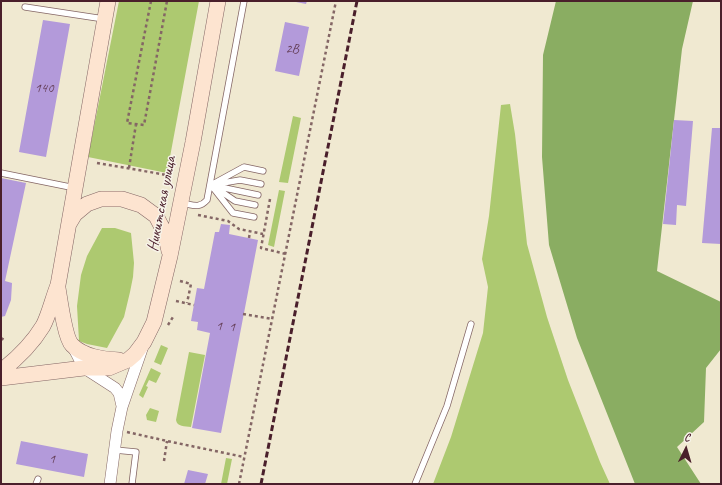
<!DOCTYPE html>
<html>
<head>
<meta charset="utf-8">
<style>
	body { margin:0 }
	#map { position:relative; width:722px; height:485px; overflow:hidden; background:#f0e9d1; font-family:Caveat,sans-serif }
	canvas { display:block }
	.frame { position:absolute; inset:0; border:2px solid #4a1f2b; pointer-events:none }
	.north { position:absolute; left:666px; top:429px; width:40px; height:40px; -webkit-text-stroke:3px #f7f3e8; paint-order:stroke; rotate:5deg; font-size:11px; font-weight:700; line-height:16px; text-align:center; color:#4a1f2b }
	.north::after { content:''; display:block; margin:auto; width:14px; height:18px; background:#4a1f2b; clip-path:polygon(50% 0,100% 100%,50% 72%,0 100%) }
</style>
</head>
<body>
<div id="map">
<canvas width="722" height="485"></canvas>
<div class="frame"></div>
<div class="north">С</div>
</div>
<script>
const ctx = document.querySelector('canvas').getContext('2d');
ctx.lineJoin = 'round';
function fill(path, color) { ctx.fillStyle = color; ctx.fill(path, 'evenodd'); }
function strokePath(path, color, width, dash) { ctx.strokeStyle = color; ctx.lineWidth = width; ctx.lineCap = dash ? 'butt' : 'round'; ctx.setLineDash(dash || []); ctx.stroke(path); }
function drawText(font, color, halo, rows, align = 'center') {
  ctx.font = font + ' Caveat,sans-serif'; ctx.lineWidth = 3; ctx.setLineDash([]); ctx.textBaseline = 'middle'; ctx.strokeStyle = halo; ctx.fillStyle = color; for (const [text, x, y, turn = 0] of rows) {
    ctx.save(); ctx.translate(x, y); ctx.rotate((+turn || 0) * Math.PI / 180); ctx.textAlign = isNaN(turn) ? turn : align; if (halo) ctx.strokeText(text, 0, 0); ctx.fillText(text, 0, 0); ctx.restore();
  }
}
const green = new Path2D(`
	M 119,1 L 199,1 L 167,173 L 88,157 Z
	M 510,104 L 515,134 L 527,244 L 547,317 L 568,380 L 600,462 L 610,484 L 433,484 L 451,437 L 483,333 L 488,287 L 482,259 L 489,216 L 501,105 Z
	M 293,116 L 301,118 L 288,183 L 279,182 Z
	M 279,190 L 285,191 L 274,247 L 268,245 Z
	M 102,228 L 115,228 L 131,233 L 134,263 L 133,277 L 130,292 L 124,317 L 107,348 L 87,344 L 79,341 L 77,306 L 81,275 L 87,256 Z
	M 161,345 L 168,348 L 161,365 L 154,362 Z
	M 189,352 L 205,355 L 191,427 C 185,426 177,427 176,420 Z
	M 151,368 L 161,373 L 156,383 L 149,380 L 146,386 L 148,387 L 143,398 L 139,395 Z
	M 150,408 L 159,411 L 156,422 L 147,420 L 146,415 Z
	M 226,458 L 232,459 L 227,484 L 221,484 Z`);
const forest = new Path2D(`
	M 556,1 L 693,1 L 682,49 L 657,271 L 721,302 L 721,349 L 706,368 L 704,422 L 677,447 L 701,484 L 635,484 L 577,338 L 549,245 L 542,157 L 543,55 Z`);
const building = new Path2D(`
	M 296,1 L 307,1 L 306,4 L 296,2 Z
	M 43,20 L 70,24 L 46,157 L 19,152 Z
	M 285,22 L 309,27 L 299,76 L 275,71 Z
	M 674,120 L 693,121 L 686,206 L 677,205 L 676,225 L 663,224 Z
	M 712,128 L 721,128 L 721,244 L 702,243 Z
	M 1,178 L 26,183 L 5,281 L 12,283 L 11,300 L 5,316 L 1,317 Z
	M 221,224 L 230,225 L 229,234 L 258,240 L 221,433 L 192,428 L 210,333 L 197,330 L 198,322 L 191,321 L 197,288 L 204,289 L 215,232 L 219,232 Z
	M 21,441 L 88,454 L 84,477 L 16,464 Z
	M 188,470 L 208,474 L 205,484 L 184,484 Z`);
const path = new Path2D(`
	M 151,1 L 127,123 L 144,125 L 167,1
	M 97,163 L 167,175
	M 129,168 L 136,124
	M 270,199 L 261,248 L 286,254
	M 198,215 L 228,221 L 239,229 L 263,234
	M 249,238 L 250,232
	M 180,281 L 191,284 L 187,303
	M 176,301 L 194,305
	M 243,314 L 272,319
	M 168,325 L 173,317
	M 1,338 L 4,340
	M 127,432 L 167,441 L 244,457
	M 164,461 L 167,441
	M 239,484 L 336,1`);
const service = new Path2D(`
	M 25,7 L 104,19
	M 1,173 L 75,188
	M 217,184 L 240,180 L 261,184
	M 211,185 L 233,213 L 254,217
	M 211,185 L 244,167 L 263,171
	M 215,186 L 258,195
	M 216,188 L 235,201 L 255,205
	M 182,203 C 193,205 199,209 207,200 L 244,1
	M 115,450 L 136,452 L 132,484
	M 36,484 L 38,479
	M 415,484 L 447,406 L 471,324`);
const minor = new Path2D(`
	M 73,347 L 84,368 L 115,388 L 119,393 L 122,406
	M 110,484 L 117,431 L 122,407 L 142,349`);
const secondary = new Path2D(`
	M 69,224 L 75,214 L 87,204 L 101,199 L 122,199 L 141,205 L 156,216 L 165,233 L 169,251
	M 58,288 C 60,300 65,338 72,345 C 84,357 103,359 119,360
	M 1,371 C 18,358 32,344 43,326 C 49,315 53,297 58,285 L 108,1
	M 1,378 L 84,368 L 109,368 L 128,360 L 135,354 L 144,342 L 154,322 L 170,256 L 193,142 L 218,1`);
const rail = new Path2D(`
	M 261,484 L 357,1`);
const numberNames = [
	["2В",292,49],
	["140",44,88],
	["1",219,326],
	["1",232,327],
	["1",52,459]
];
const streetNames = [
	["Никитская улица",162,204,-79]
];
fill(green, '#adc970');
fill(forest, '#8aad62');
fill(building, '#b39ada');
strokePath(service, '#846665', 7);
strokePath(minor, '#846665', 12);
strokePath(secondary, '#846665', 16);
strokePath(path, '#846665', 2.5, [3, 3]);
strokePath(service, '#fff', 5.5);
strokePath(minor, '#fff', 11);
strokePath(secondary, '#fde4d0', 15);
strokePath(rail, '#4a1f2b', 3, [6, 3]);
drawText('14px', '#643e57', null, numberNames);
drawText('16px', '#4a1f2b', '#f7f3e8', streetNames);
</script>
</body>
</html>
